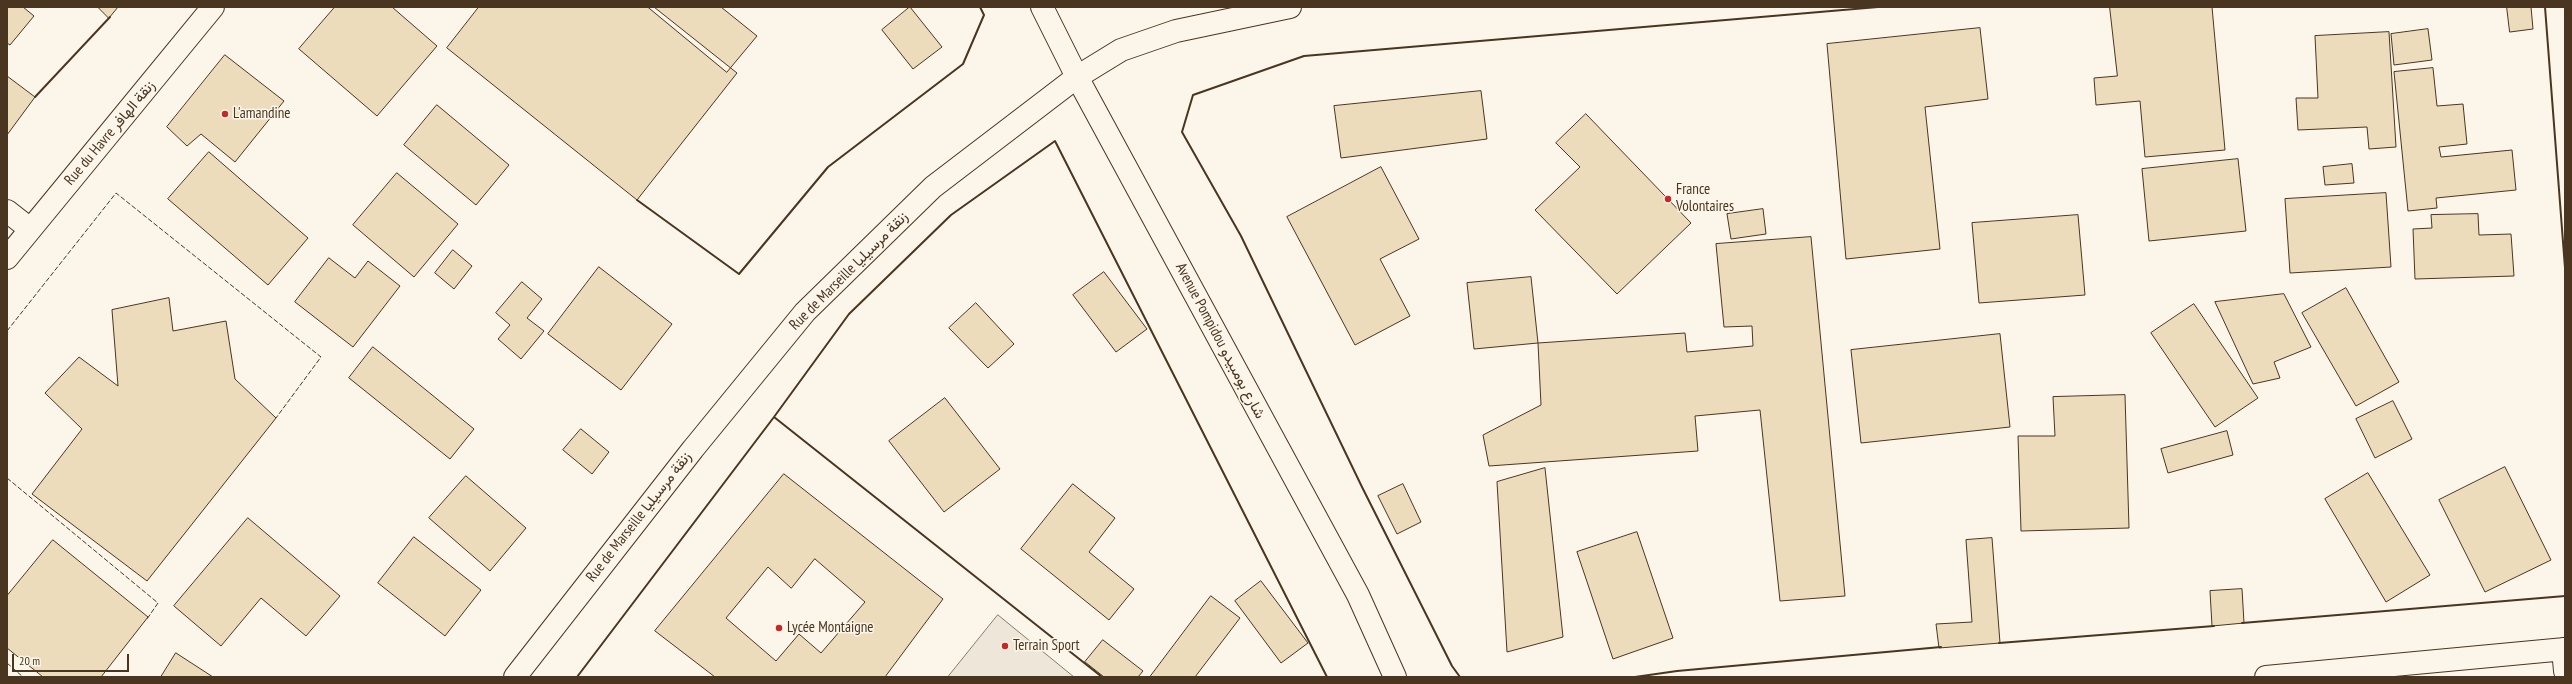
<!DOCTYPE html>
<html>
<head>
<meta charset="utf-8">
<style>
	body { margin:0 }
	#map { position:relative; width:2572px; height:684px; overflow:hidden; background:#fbf6e9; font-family:"PT Sans Narrow",sans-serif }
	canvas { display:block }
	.frame { position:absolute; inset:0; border:8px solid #4a3520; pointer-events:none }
	.scale { position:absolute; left:12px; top:654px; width:117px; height:18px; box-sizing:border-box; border:2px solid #4a3520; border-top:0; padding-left:5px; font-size:12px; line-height:14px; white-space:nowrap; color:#4a3520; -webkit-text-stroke:3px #fbf6e9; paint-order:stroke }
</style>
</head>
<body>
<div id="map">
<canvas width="2572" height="684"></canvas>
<div class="frame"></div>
<div class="scale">20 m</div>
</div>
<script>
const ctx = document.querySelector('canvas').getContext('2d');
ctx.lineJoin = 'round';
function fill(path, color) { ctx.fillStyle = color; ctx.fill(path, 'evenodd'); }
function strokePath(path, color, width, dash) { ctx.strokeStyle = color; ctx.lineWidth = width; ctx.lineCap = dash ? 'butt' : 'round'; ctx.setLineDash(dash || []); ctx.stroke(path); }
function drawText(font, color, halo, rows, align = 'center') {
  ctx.font = font + ' "PT Sans Narrow",Vazirmatn,sans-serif'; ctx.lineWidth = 3; ctx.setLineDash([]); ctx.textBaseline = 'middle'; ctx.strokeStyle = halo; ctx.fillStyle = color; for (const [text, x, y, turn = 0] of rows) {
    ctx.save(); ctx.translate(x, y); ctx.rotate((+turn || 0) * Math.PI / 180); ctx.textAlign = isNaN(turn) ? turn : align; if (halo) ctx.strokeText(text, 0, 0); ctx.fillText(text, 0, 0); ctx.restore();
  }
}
const green = new Path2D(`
	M 998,615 L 1074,677 L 948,677 Z`);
const building = new Path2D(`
	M 7,7 L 23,7 L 34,16 L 10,45 L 7,43 Z
	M 98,7 L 118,7 L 109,18 Z
	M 335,7 L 392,7 L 437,46 L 377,116 L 299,49 Z
	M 479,7 L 654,7 L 737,73 L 637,200 L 447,48 Z
	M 648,7 L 721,7 L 757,36 L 727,72 Z
	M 910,7 L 942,47 L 913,69 L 882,30 Z
	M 2110,7 L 2212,7 L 2225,150 L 2145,157 L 2140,101 L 2096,105 L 2094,78 L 2117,76 Z
	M 2507,7 L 2531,7 L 2533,29 L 2510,32 Z
	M 1980,28 L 1988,99 L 1925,107 L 1940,249 L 1846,259 L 1827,44 Z
	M 2428,29 L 2432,60 L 2394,65 L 2391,34 Z
	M 2389,32 L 2396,147 L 2369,149 L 2367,127 L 2298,130 L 2296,98 L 2318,98 L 2315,36 Z
	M 225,55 L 284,101 L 235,162 L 201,134 L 187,146 L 167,127 Z
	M 2433,68 L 2437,106 L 2463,104 L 2467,144 L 2439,147 L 2441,157 L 2512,150 L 2516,190 L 2436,198 L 2437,208 L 2408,211 L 2394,72 Z
	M 7,76 L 35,97 L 7,135 Z
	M 1481,91 L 1487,139 L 1341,158 L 1334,106 Z
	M 437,105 L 509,165 L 476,205 L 404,145 Z
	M 1586,114 L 1691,223 L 1617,294 L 1535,210 L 1580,167 L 1556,143 Z
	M 209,152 L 308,238 L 268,285 L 168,199 Z
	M 2238,159 L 2246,231 L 2149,241 L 2142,169 Z
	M 2352,164 L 2354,183 L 2325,185 L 2323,167 Z
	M 1381,167 L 1419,239 L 1380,259 L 1410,316 L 1355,345 L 1287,217 Z
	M 397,173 L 458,224 L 414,277 L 353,225 Z
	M 2386,193 L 2391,267 L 2290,273 L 2285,199 Z
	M 1763,209 L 1766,234 L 1731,239 L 1727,214 Z
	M 2478,214 L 2479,235 L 2511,234 L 2514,276 L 2415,279 L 2413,229 L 2432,228 L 2431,215 Z
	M 2078,215 L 2085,295 L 1979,303 L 1972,223 Z
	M 1811,237 L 1845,596 L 1780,601 L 1760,410 L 1695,416 L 1698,451 L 1489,466 L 1483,435 L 1541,405 L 1538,343 L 1685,333 L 1687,352 L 1753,346 L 1752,326 L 1724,327 L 1716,244 Z
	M 453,250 L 472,266 L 454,289 L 435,273 Z
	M 329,258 L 355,278 L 368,261 L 400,286 L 353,347 L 295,302 Z
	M 599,267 L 672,324 L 621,390 L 548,334 Z
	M 1104,272 L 1147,329 L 1116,352 L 1073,295 Z
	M 1531,277 L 1538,343 L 1474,349 L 1467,283 Z
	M 522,282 L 542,299 L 527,318 L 544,331 L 521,359 L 498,339 L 510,325 L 496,313 Z
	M 2346,288 L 2399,382 L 2356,406 L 2302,313 Z
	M 2284,294 L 2311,347 L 2274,362 L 2280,378 L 2253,384 L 2215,302 Z
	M 169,298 L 173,331 L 226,321 L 235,379 L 276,418 L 147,581 L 32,494 L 82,429 L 45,393 L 79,357 L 118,386 L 112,310 Z
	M 976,303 L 1014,344 L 988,368 L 949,328 Z
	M 2194,304 L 2258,398 L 2215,427 L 2151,333 Z
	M 2000,334 L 2010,427 L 1861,443 L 1851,350 Z
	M 373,347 L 474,429 L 450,459 L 349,378 Z
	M 2125,395 L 2129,528 L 2021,531 L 2018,436 L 2055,436 L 2053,397 Z
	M 945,398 L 1000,469 L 944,512 L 889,441 Z
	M 2393,401 L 2412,439 L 2375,458 L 2356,419 Z
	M 581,429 L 609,452 L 592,474 L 563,450 Z
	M 2227,431 L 2233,455 L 2168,473 L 2161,449 Z
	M 2505,467 L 2551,560 L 2485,592 L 2439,500 Z
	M 1545,468 L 1563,637 L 1507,652 L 1497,482 Z
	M 2368,473 L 2430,575 L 2386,602 L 2325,499 Z
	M 784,474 L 943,599 L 885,677 L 715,677 L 655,631 ZM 815,559 L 865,602 L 821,653 L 799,634 L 776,661 L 726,618 L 768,567 L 791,588 Z
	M 466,476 L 526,528 L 490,571 L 429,518 Z
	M 1073,484 L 1115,518 L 1089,552 L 1134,589 L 1109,620 L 1021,549 Z
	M 1403,484 L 1421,522 L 1397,534 L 1378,496 Z
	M 248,518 L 340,596 L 306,636 L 261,598 L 221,646 L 174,606 Z
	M 1637,532 L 1673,638 L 1613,659 L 1577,552 Z
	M 414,537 L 481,590 L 445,636 L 378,583 Z
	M 1992,538 L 2000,643 L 1939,648 L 1936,624 L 1972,622 L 1966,540 Z
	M 53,540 L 148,617 L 101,677 L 43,677 L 7,648 L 7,596 Z
	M 1261,581 L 1308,643 L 1281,663 L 1235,601 Z
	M 2242,589 L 2244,623 L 2212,626 L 2210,591 Z
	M 1211,596 L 1240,618 L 1195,677 L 1150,677 Z
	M 1103,640 L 1143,671 L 1138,677 L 1104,677 L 1085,662 Z
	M 176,653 L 213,677 L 161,677 Z`);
const minor = new Path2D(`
	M 7,211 L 30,229
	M 2563,649 L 2565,671
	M 515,677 L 693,449 L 805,312 L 933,187 L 1077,77 L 1121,50 L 1176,31 L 1290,7
	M 2266,677 L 2565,649`);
const major = new Path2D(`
	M 1042,7 L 1077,77 L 1358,595 L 1395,677
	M 7,258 L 213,7`);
const fence = new Path2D(`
	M 7,331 L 116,193 L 321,357 L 276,418
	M 7,478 L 158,603 L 147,619
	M 7,663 L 23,677`);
const wall = new Path2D(`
	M 2545,7 L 2565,268
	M 35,97 L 110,17
	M 637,200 L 739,274 L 828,167 L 963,64 L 984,15 L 980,7
	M 774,417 L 1102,677
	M 2242,623 L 2565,596
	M 1999,643 L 2214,626
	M 577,677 L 774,417 L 849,314 L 951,215 L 1055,141 L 1327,677
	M 1460,677 L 1452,666 L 1362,487 L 1241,236 L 1182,132 L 1193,95 L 1304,56 L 1878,7
	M 1635,677 L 1677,671 L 1941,647`);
const markers = [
	[225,114,4,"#c62828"],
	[1668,199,4,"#c62828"],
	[779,628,4,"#c62828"],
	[1005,646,4,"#c62828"]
];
const poiNames = [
	["L'amandine",233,114],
	["France",1676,190],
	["Volontaires",1676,207],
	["Lycée Montaigne",787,628],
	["Terrain Sport",1013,646]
];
const streetNames = [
	["Rue du Havre زنقة الهافر",110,133,-50],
	["Rue de Marseille زنقة مرسيليا",849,271,-45],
	["Avenue Pompidou شارع بومبيدو",1220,341,62],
	["Rue de Marseille زنقة مرسيليا",639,517,-52]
];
fill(green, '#ede6d9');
strokePath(green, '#887966', 1);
fill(building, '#ecdcbc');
strokePath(building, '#4a3520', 1);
strokePath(minor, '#4a3520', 24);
strokePath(major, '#4a3520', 24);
strokePath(minor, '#fbf6e9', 22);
strokePath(major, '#fbf6e9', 22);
strokePath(fence, '#4a3520', 1, [5, 2]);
strokePath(wall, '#4a3520', 2);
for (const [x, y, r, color] of markers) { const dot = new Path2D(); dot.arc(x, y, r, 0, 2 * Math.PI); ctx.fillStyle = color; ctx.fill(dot); strokePath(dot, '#fbf6e9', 1.5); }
drawText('15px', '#4a3520', '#fbf6e9', poiNames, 'left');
drawText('15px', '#4a3520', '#fbf6e9', streetNames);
</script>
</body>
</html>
